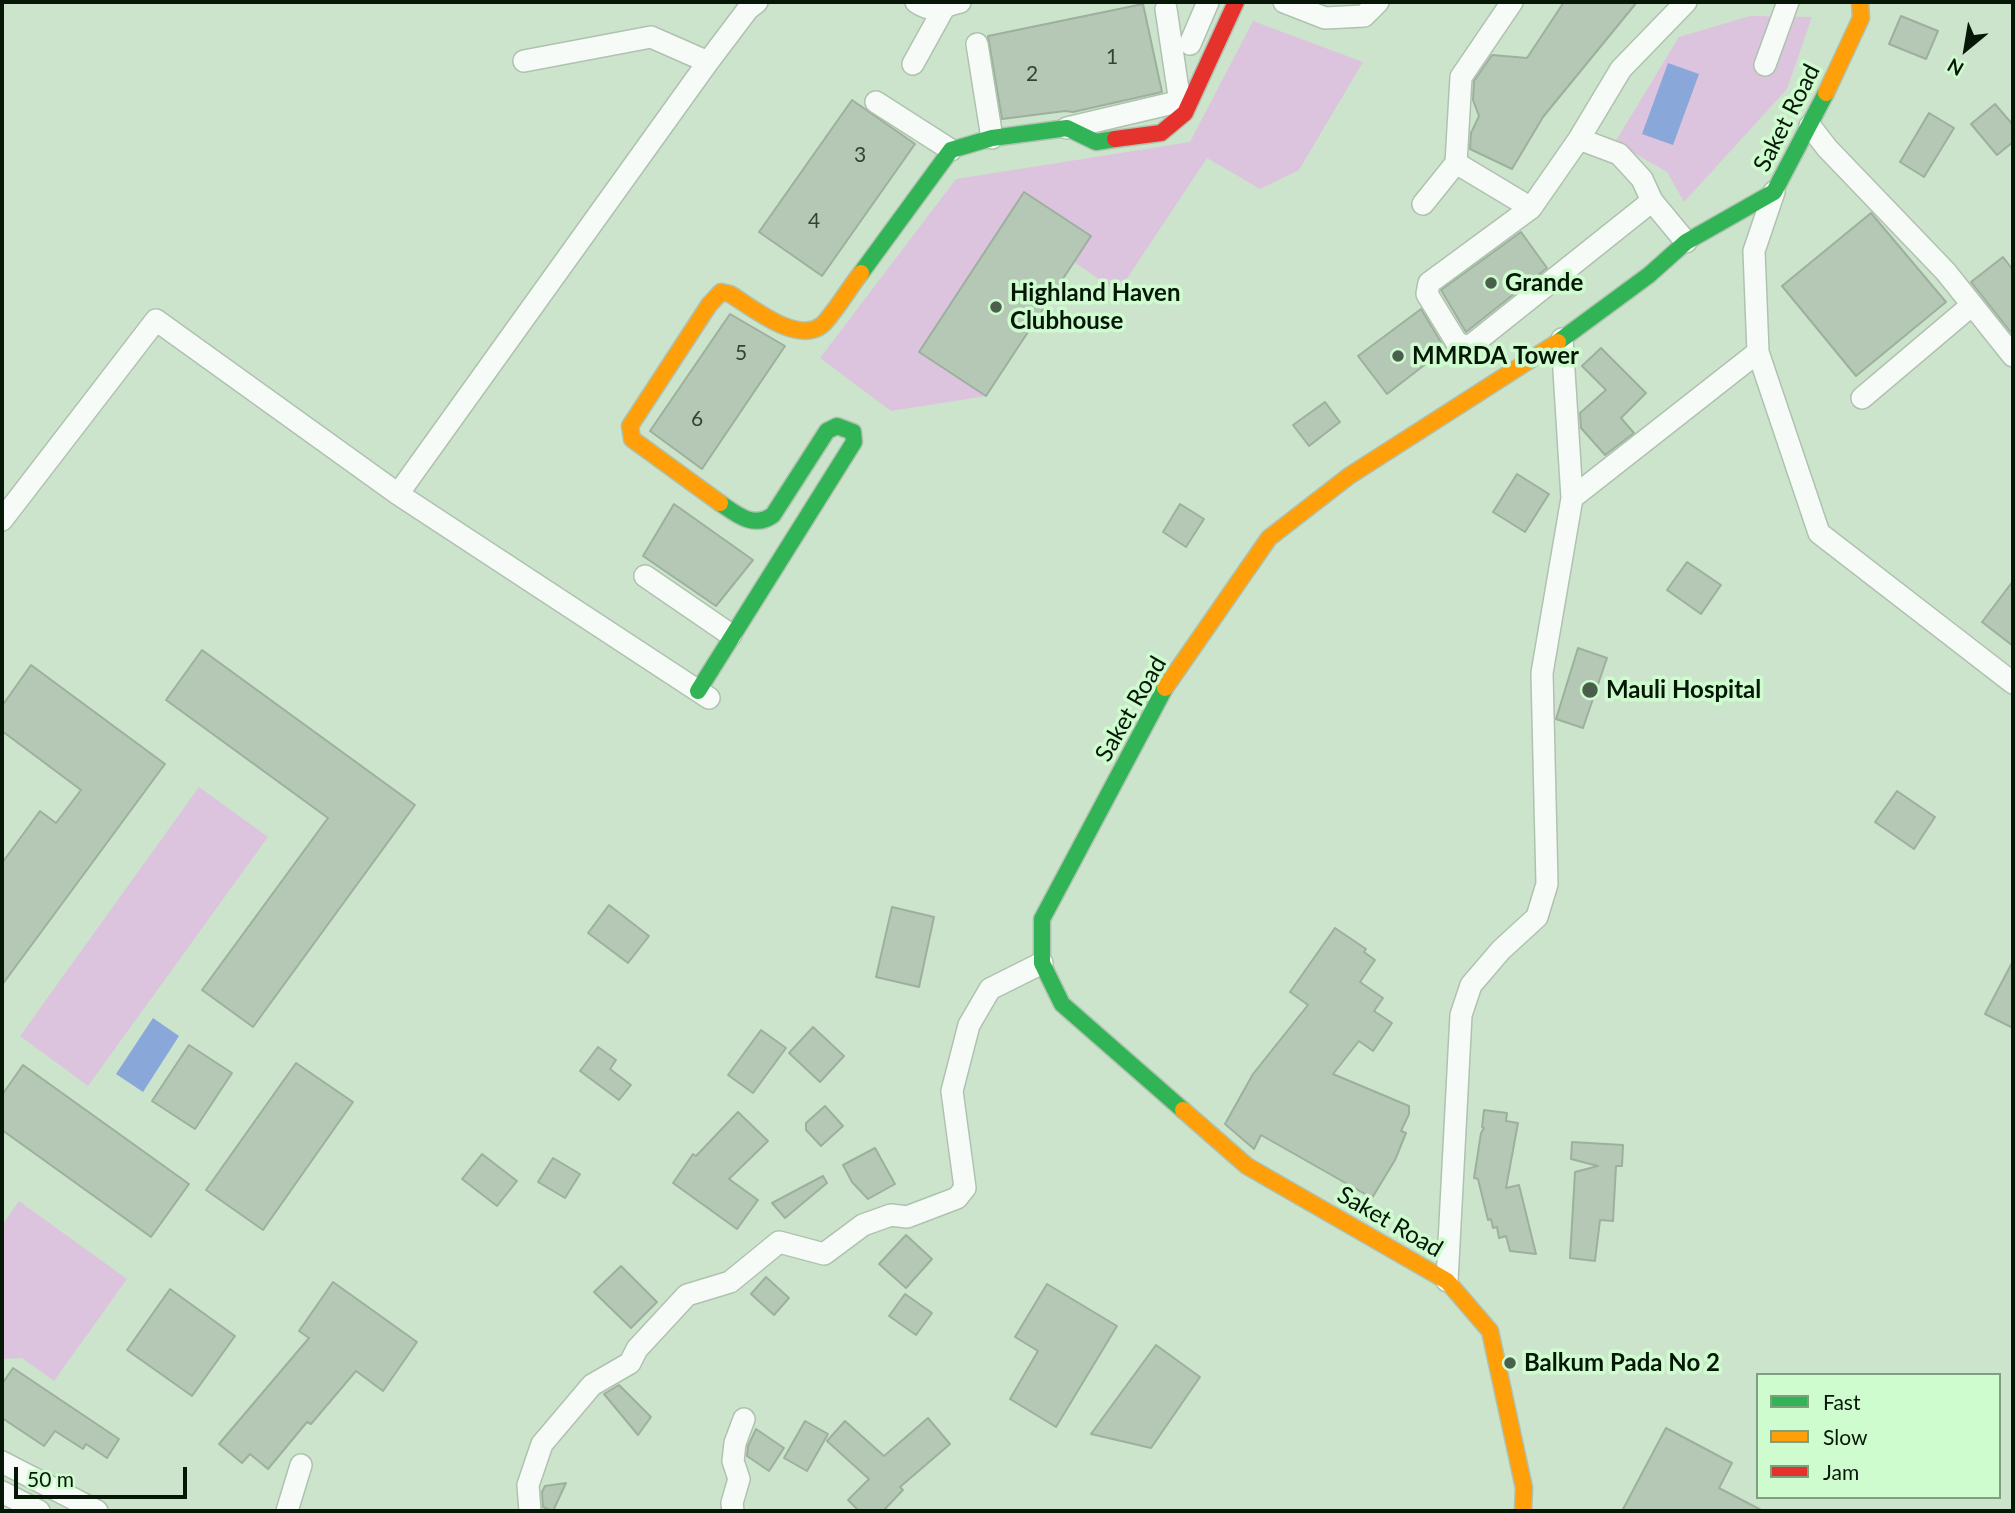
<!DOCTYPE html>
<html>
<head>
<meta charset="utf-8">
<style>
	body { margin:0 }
	#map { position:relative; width:2015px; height:1513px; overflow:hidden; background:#cce4cc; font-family:Lato,sans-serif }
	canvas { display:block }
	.frame { position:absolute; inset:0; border:4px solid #061708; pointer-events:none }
	.legend { position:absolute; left:1756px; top:1373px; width:245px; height:126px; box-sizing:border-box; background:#cffccf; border:2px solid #7fa07f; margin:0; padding:9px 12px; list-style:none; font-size:21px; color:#061708 }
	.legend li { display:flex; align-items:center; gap:14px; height:35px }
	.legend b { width:35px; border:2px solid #7fa07f }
	.north { position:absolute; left:1931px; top:14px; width:70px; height:70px; -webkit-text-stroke:5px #cffccf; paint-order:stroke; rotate:210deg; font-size:19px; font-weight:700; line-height:28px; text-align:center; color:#061708 }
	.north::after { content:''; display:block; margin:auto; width:24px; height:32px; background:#061708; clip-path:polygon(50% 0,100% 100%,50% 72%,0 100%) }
	.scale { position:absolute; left:14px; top:1467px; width:173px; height:32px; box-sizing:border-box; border:4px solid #061708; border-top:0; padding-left:9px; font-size:21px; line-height:24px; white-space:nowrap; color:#061708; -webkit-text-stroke:5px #cffccf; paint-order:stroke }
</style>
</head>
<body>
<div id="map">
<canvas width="2015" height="1513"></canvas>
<div class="frame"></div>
<ul class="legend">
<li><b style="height:9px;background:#30b455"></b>Fast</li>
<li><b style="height:9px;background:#ff9f0a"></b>Slow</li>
<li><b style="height:9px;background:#e5322d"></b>Jam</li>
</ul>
<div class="north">N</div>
<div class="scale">50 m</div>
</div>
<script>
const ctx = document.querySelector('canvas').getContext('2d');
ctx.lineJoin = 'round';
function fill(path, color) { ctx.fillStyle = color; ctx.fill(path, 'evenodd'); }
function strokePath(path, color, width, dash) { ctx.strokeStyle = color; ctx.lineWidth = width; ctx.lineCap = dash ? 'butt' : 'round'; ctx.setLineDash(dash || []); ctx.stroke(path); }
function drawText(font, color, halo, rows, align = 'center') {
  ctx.font = font + ' Lato,sans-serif'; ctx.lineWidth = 7; ctx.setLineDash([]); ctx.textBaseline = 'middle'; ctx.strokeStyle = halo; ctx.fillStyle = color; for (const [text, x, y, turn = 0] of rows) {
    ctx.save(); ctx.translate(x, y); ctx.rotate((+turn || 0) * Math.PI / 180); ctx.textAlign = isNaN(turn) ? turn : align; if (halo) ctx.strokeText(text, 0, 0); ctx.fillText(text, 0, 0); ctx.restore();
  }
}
const green = new Path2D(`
	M 1750,16 L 1812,17 L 1787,89 L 1684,202 L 1667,172 L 1615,142 L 1679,37 Z
	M 1253,21 L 1363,62 L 1299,170 L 1260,189 L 1207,158 L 1118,292 L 1074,262 L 986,396 L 891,411 L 820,358 L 956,179 L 1190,142 Z
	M 199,787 L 268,837 L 88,1086 L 20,1036 Z
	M 19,1201 L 127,1279 L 54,1381 L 22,1358 L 2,1359 L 2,1225 Z`);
const water = new Path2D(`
	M 1668,63 L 1699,74 L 1673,145 L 1642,134 Z
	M 153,1018 L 179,1036 L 143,1092 L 116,1074 Z`);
const building = new Path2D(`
	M 1564,2 L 1637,2 L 1543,117 L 1512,169 L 1470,149 L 1471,133 L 1479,116 L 1473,100 L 1474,81 L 1492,55 L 1527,58 Z
	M 1143,4 L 1162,92 L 1073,112 L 1065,111 L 1002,119 L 988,36 Z
	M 1901,16 L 1938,31 L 1926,59 L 1889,44 Z
	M 852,100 L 915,144 L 822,276 L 759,232 Z
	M 1995,104 L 2013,125 L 2013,142 L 1997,155 L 1971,124 Z
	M 1929,113 L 1954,128 L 1924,177 L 1900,162 Z
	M 1024,192 L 1091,236 L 986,396 L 919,352 Z
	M 1871,213 L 1946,302 L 1856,376 L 1782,286 Z
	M 1521,232 L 1547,268 L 1466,332 L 1441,290 Z
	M 2003,257 L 2013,270 L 2013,335 L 1971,282 Z
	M 1421,309 L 1445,349 L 1387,394 L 1358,356 Z
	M 730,314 L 785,346 L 702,469 L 650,431 Z
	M 1601,348 L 1646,393 L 1621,418 L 1634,433 L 1605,455 L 1581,428 L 1580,413 L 1606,390 L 1582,366 Z
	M 1325,402 L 1340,422 L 1309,446 L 1293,425 Z
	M 1517,474 L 1549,494 L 1525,532 L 1493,512 Z
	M 674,504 L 753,560 L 716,606 L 643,556 Z
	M 1180,504 L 1204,519 L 1186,547 L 1163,532 Z
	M 1687,562 L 1721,585 L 1701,614 L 1667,590 Z
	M 2013,581 L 2013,646 L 1982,622 Z
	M 1578,648 L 1607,658 L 1583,728 L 1556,719 Z
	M 202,650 L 415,805 L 253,1027 L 202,990 L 328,818 L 166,700 Z
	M 31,665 L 165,764 L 2,985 L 2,863 L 40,811 L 56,823 L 81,790 L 2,731 L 2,706 Z
	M 1897,791 L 1935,817 L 1914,849 L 1875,822 Z
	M 609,905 L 649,936 L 628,963 L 588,933 Z
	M 892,907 L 934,917 L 919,987 L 876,977 Z
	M 1335,928 L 1366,949 L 1364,952 L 1375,960 L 1360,982 L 1383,998 L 1374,1011 L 1392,1023 L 1373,1051 L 1359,1041 L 1333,1074 L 1409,1106 L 1409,1114 L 1401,1131 L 1406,1133 L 1395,1160 L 1372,1198 L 1261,1135 L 1254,1149 L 1225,1124 L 1253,1074 L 1308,1005 L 1290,992 Z
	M 2013,961 L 2013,1028 L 1985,1014 Z
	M 813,1027 L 844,1056 L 820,1082 L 789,1053 Z
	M 761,1030 L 786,1048 L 753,1093 L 728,1075 Z
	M 189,1045 L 232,1073 L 195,1129 L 152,1101 Z
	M 598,1047 L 616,1060 L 610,1069 L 631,1085 L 619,1100 L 580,1071 Z
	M 296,1063 L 353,1102 L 263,1230 L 206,1190 Z
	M 23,1065 L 189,1184 L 151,1237 L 2,1130 L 2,1095 Z
	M 825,1106 L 843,1126 L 821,1146 L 806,1130 L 806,1123 Z
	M 1484,1110 L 1507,1113 L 1506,1121 L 1518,1123 L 1506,1188 L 1519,1185 L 1536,1254 L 1510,1251 L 1506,1236 L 1499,1238 L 1497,1227 L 1493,1228 L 1491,1219 L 1488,1220 L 1478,1179 L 1474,1178 L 1481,1133 L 1484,1128 L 1482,1127 Z
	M 738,1112 L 768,1141 L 729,1179 L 758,1200 L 737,1229 L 673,1183 L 693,1154 L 696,1156 Z
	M 1572,1142 L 1623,1145 L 1622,1166 L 1616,1166 L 1613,1221 L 1600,1220 L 1595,1261 L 1570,1258 L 1575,1172 L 1598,1166 L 1571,1159 Z
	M 875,1148 L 895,1184 L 868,1199 L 852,1182 L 843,1165 Z
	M 482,1154 L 517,1181 L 497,1206 L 462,1179 Z
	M 553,1158 L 580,1174 L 565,1198 L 538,1182 Z
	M 823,1176 L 827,1183 L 785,1218 L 772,1203 Z
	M 906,1235 L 932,1259 L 906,1288 L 879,1264 Z
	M 621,1266 L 657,1302 L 631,1328 L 594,1292 Z
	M 766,1277 L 789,1298 L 774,1315 L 751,1294 Z
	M 333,1282 L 417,1342 L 383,1391 L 356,1371 L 311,1424 L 307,1422 L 268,1469 L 250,1454 L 242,1463 L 219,1444 L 309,1338 L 299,1331 Z
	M 1047,1284 L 1117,1326 L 1056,1427 L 1010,1399 L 1038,1351 L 1015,1337 Z
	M 170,1289 L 235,1336 L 192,1396 L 127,1350 Z
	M 905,1294 L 932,1313 L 916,1335 L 889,1316 Z
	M 1156,1345 L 1200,1377 L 1151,1448 L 1091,1434 Z
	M 13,1368 L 119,1439 L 107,1458 L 86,1444 L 83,1449 L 55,1431 L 44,1446 L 2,1418 L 2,1384 Z
	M 619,1385 L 651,1417 L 638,1435 L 604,1394 Z
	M 928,1418 L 950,1444 L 900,1487 L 903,1490 L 883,1511 L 859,1511 L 848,1500 L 869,1479 L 827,1441 L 845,1421 L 884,1456 Z
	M 805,1421 L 828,1434 L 807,1471 L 784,1458 Z
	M 1666,1428 L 1732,1463 L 1719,1488 L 1763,1511 L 1622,1511 Z
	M 756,1429 L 784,1448 L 769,1471 L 747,1456 L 748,1446 Z
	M 566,1483 L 553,1511 L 543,1507 L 542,1492 L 545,1486 Z`);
const street = new Path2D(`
	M 916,2 C 934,14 940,7 960,2
	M 1284,2 L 1325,18 L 1364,16 L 1378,2
	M 1512,2 L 1461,77 L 1456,163 L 1531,208
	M 977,44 L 992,138
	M 1190,44 L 1208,2
	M 524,61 L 651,37 L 708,62
	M 913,64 L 945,6
	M 1765,65 L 1788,2
	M 876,102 L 951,150
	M 1810,126 L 1827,148 L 1946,272 L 2013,356
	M 1067,128 L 1173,103 L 1179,96 L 1166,9
	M 1579,139 L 1531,208 L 1429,283 L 1427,294 L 1457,343 L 1469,347 L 1652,201
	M 1774,192 L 1754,251 L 1758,352 L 1819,533 L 2013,683
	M 1423,204 L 1456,163
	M 1686,242 L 1652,201 L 1642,179 L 1619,154 L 1579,139 L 1621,69 L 1686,2
	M 1862,398 L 1972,305
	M 398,494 L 709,698
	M 1572,498 L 1758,352
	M 2,520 L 156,320 L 398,494 L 708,62 L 748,9 L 757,2
	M 645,576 L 731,635
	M 1447,1281 L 1461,1015 L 1471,985 L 1501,950 L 1537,917 L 1547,884 L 1542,673 L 1572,498 L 1562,339
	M 2,1462 L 97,1511
	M 2,1492 L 39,1511
	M 287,1511 L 301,1465
	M 530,1511 L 528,1485 L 542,1444 L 592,1385 L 630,1363 L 637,1349 L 687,1295 L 730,1282 L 779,1242 L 824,1254 L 863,1225 L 891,1215 L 907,1217 L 957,1198 L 965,1188 L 952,1091 L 969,1025 L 990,989 L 1042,963
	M 733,1511 L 732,1503 L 739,1479 L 733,1461 L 735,1443 L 744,1419`);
const fast = new Path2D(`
	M 861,273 L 951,150 L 992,138 L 1067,128 L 1096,142 L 1115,139
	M 1558,342 L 1649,275 L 1686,242 L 1774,192 L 1826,93
	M 1165,688 L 1042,919 L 1042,963 L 1062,1004 L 1183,1110
	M 698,691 L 854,442 L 853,432 L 837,426 L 827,431 L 773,515 C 754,529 737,515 720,503`);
const slow = new Path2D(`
	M 1826,93 L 1861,18 L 1860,2
	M 720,503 L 632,439 L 630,426 L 709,305 L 721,292 L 730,294 C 752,307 797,345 822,325 C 831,318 852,284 861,273
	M 1165,688 L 1269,538 L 1349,476 L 1558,342
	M 1183,1110 L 1247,1166 L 1447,1281 L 1490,1331 L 1524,1488 L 1523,1511`);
const jam = new Path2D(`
	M 1115,139 L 1161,133 L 1185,113 L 1236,2`);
const markers = [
	[1491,283,7,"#4b5f4d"],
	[996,307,7,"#4b5f4d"],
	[1398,356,7,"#4b5f4d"],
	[1590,690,9,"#4b5f4d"],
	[1510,1363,7,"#4b5f4d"]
];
const numberNames = [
	["1",1112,57],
	["2",1032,74],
	["3",860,155],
	["4",814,221],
	["5",741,353],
	["6",697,419]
];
const streetNames = [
	["Saket Road",1787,118,-63],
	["Saket Road",1131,709,-60],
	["Saket Road",1390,1222,30]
];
const poiNames = [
	["Grande",1505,283],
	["Highland Haven",1010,293],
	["Clubhouse",1010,321],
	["MMRDA Tower",1412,356],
	["Mauli Hospital",1606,690],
	["Balkum Pada No 2",1524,1363]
];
fill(green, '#dcc4de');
fill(water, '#89a8d9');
fill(building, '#b4c8b5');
strokePath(building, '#9db09d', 2);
strokePath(street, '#afc2b0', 24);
strokePath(fast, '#afc2b0', 19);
strokePath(slow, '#afc2b0', 19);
strokePath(jam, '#afc2b0', 19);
strokePath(street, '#f7fbf7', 21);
strokePath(fast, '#30b455', 16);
strokePath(slow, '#ff9f0a', 16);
strokePath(jam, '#e5322d', 16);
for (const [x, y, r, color] of markers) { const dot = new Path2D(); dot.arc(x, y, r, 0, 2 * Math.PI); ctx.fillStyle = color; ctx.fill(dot); strokePath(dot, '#cffccf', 2.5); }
drawText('21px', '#324333', null, numberNames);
drawText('24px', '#061708', '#cffccf', streetNames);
drawText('bold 24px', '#061708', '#cffccf', poiNames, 'left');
</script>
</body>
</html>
